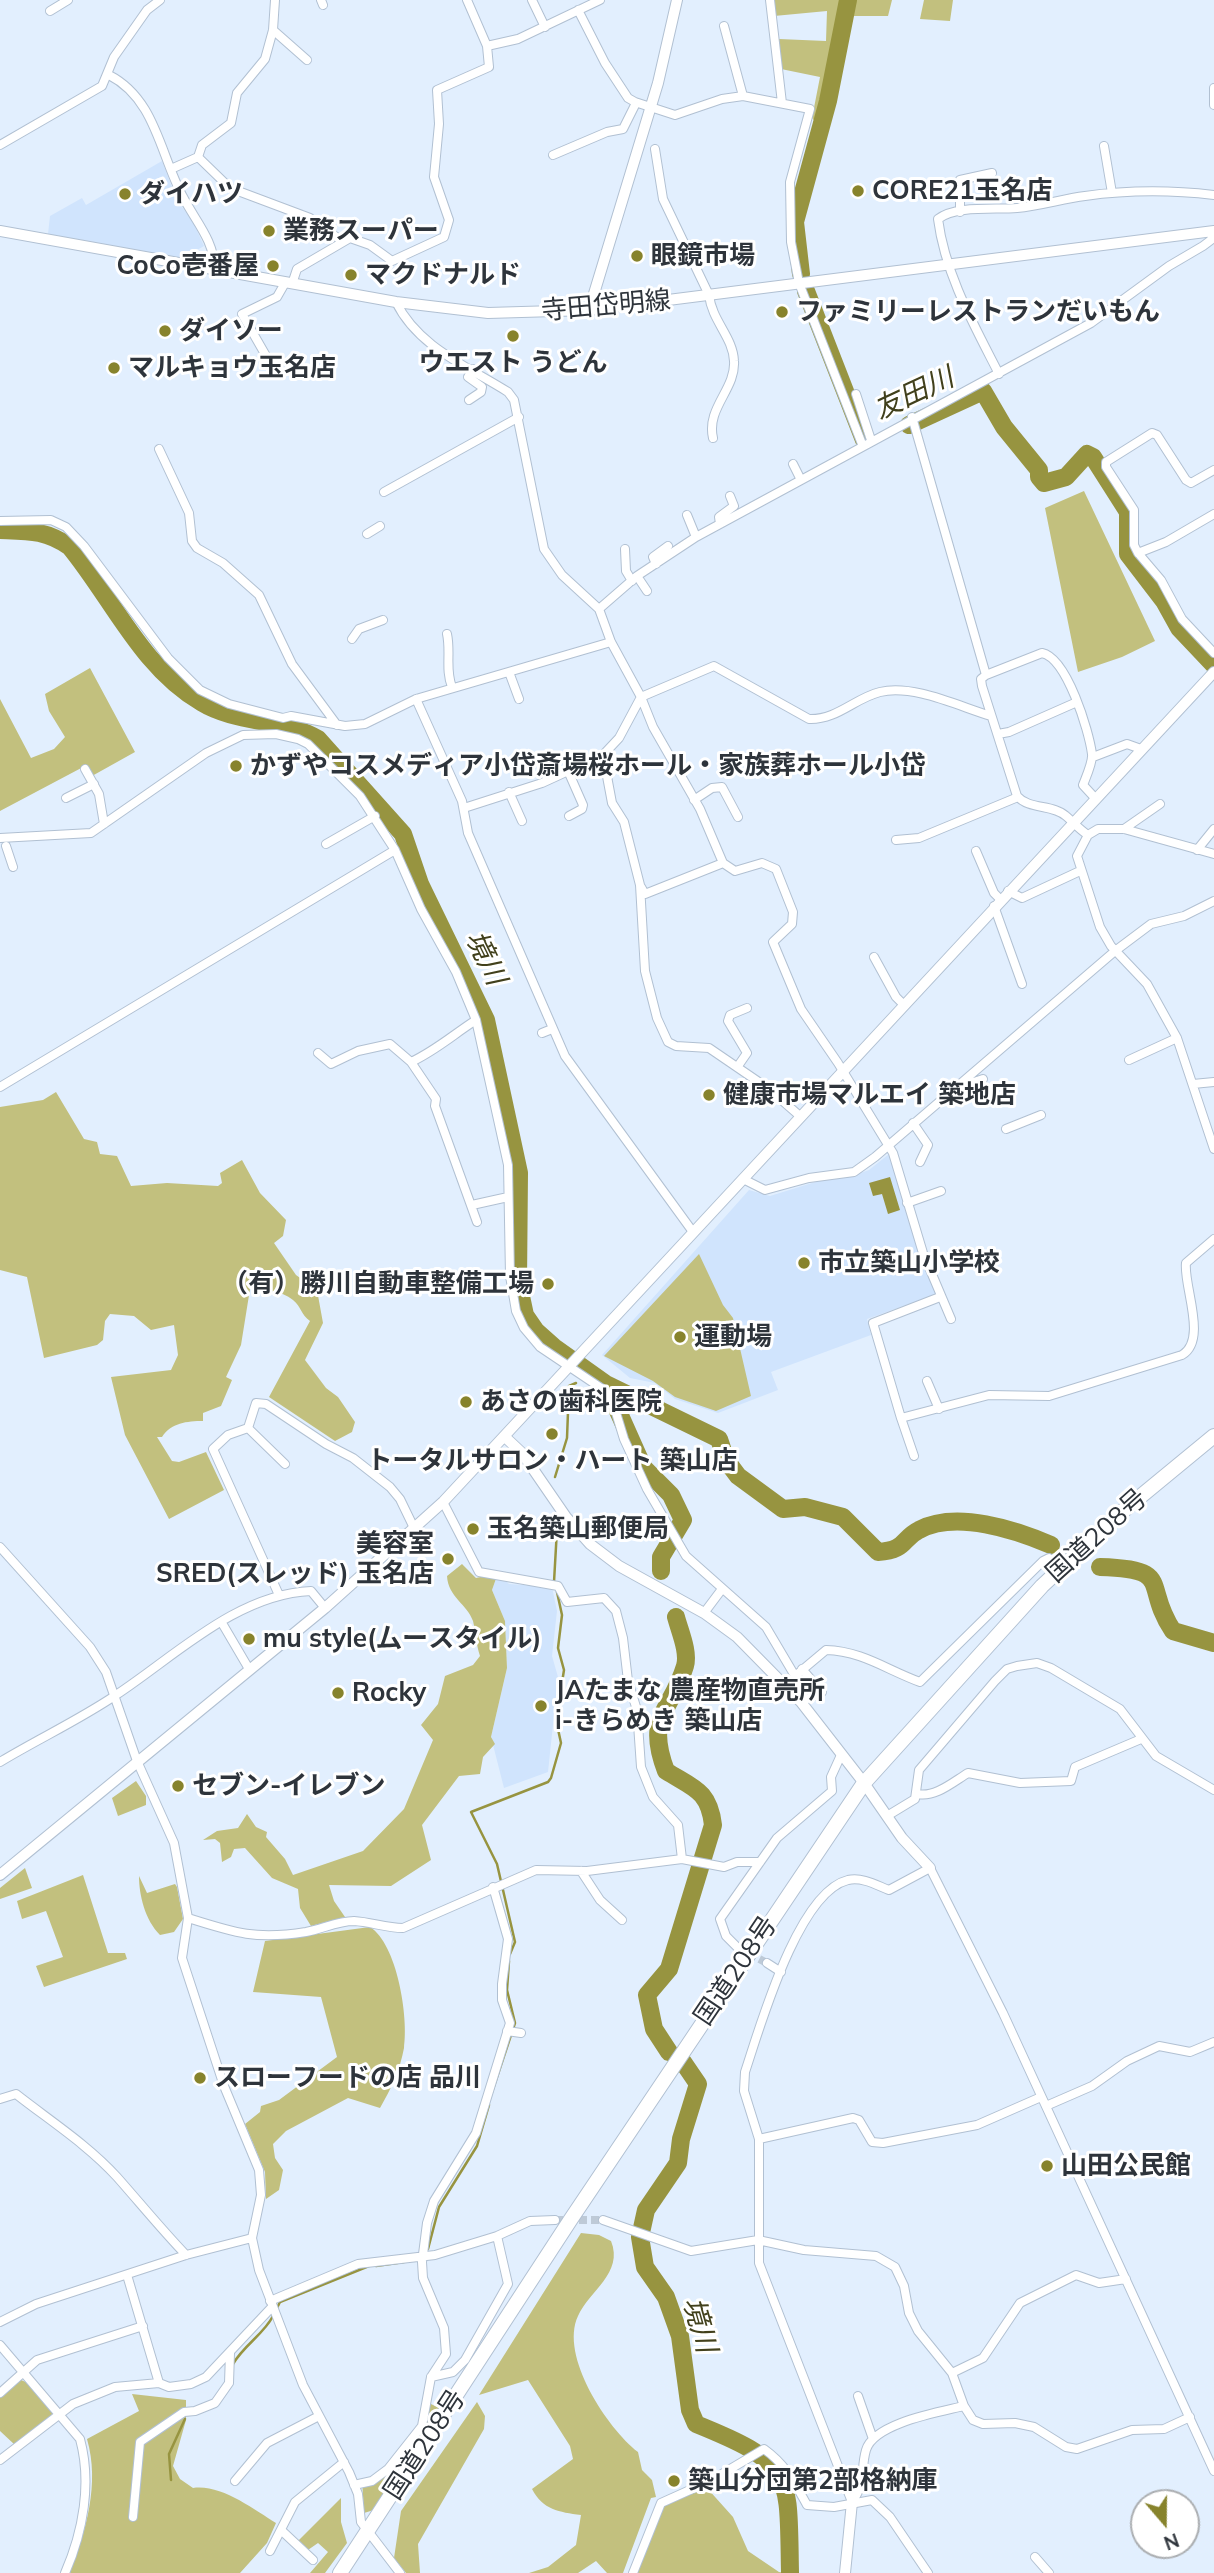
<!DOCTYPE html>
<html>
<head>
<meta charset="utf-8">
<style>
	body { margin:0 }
	#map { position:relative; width:1214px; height:2573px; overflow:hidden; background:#e2effe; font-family:Mulish,sans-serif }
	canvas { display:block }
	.north { position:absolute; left:1130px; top:2489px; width:70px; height:70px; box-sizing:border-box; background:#fff; border:2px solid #abaeb1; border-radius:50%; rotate:160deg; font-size:19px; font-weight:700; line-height:28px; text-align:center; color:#2e343b }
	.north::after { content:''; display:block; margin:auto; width:24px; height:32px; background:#87832c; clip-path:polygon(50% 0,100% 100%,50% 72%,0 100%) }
</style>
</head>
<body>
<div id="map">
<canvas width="1214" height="2573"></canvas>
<div class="north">N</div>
</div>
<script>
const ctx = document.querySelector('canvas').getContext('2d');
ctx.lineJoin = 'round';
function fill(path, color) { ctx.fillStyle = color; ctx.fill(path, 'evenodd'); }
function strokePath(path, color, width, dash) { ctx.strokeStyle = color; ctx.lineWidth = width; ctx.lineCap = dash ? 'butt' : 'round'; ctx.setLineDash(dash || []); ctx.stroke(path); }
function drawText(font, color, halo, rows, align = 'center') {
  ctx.font = font + ' Mulish,"Noto Sans JP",sans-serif'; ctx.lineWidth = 6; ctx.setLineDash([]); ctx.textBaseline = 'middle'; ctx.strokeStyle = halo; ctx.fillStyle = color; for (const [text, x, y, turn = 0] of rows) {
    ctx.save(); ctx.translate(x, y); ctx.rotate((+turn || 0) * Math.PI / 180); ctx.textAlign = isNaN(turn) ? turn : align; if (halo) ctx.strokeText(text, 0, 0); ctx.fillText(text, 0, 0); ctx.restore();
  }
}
const built = new Path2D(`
	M 162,161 L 177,200 L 193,222 L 204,246 L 183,258 L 48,234 L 50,216 L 82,198 L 86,205 Z
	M 889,1154 L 937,1294 L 867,1319 L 871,1335 L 771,1372 L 778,1390 L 718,1413 L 675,1399 L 655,1383 L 630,1378 L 602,1355 L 749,1190 L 770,1196 L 825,1179 L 849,1177 L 869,1170 Z
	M 498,1573 L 509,1584 L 552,1587 L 557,1611 L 552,1656 L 558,1677 L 548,1772 L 504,1788 L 491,1737 L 507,1668 L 505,1621 L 492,1590 Z`);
const green = new Path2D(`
	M 772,0 L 846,0 L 820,127 L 812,118 L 820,77 L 781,69 L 779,39 L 826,41 L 827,11 L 774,16 Z
	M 850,0 L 892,0 L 888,16 L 847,16 Z
	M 924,0 L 953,0 L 950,21 L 920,19 Z
	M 1084,491 L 1155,641 L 1122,657 L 1078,672 L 1045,508 Z
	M 90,668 L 135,752 L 92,776 L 85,766 L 0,811 L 0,699 L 31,758 L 54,749 L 65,737 L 49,711 L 45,694 Z
	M 56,1092 L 84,1139 L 97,1142 L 100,1154 L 117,1156 L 131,1186 L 167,1183 L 218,1186 L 222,1183 L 220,1173 L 242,1160 L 260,1193 L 286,1220 L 283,1236 L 274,1243 L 296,1275 L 317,1290 L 323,1323 L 305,1360 L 326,1388 L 338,1397 L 355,1422 L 352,1432 L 335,1441 L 269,1397 L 310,1321 C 301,1315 301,1306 293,1300 C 281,1290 264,1290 250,1289 L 241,1345 L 226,1377 L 232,1380 L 221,1406 L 203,1413 L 203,1421 C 187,1421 171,1423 162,1437 L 157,1437 L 172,1461 L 179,1462 L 206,1452 L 224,1490 L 169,1519 L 125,1435 L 111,1377 L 171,1370 L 178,1355 L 174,1325 L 151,1330 L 134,1316 L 110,1314 L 105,1321 L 103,1340 L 97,1345 L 44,1358 L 27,1277 L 0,1270 L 0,1107 L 43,1100 Z
	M 699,1254 L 723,1305 L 733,1318 L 751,1396 L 716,1411 L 675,1397 L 653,1381 L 604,1356 Z
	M 462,1564 L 476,1578 L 498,1573 L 492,1590 L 505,1621 L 507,1668 L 491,1737 L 495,1744 L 483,1757 L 480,1774 L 459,1776 L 422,1825 L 431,1860 L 391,1886 L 329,1885 L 334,1901 L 345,1917 L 311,1926 L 300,1908 L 298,1889 L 272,1878 L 245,1848 L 234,1849 L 231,1857 L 222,1862 L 220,1843 L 215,1839 L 203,1840 L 217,1831 L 238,1828 L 247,1814 L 256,1827 L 267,1832 L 266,1837 L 285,1859 L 293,1875 L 363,1851 L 404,1809 L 433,1740 L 421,1725 L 438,1704 L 445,1676 L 473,1665 L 480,1656 C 476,1644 476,1633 473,1621 C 467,1604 448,1597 447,1576 Z
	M 136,1781 L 146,1796 L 146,1805 L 118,1816 L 112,1798 Z
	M 25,1868 L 32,1888 L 0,1899 L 0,1888 Z
	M 83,1875 L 108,1953 L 125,1953 L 127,1959 L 44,1987 L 36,1966 L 63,1957 L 46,1911 L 22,1919 L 17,1901 Z
	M 139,1876 L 147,1893 L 175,1884 L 177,1887 L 183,1919 L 174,1932 L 160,1935 C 145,1920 139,1895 139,1876 Z
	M 370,1927 C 397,1944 409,2017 404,2048 C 400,2070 391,2089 380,2108 L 348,2098 L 286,2131 L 273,2144 L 275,2158 L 283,2170 L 279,2190 L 266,2199 L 265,2172 L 245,2124 L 260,2112 L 261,2106 L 279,2100 L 337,2057 L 321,1997 L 253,1992 L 265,1941 Z
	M 581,2233 L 599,2235 L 611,2241 C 624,2273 589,2291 578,2316 C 559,2356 608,2429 638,2452 L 642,2470 L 652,2480 L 656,2497 L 651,2498 L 623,2573 L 607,2573 L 596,2561 L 578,2573 L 529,2573 L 548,2567 L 576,2545 L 581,2515 C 559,2512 543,2510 532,2489 L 573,2459 L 570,2446 L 528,2380 L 479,2395 Z
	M 21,2380 L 28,2383 L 54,2413 L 15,2445 L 0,2431 L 0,2397 Z
	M 132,2394 L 186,2400 L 186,2420 L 173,2466 L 180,2479 L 193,2488 C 221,2484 253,2509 276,2523 L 267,2543 L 240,2573 L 70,2573 C 86,2530 100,2484 87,2439 L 139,2411 Z
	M 477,2402 L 485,2416 L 484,2429 L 418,2544 L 420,2573 L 406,2573 L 394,2558 L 401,2511 Z
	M 429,2403 L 443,2410 L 377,2509 L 364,2513 L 362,2479 C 402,2478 426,2439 429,2403 Z
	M 707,2488 L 733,2517 L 748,2551 L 779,2572 L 788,2573 L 633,2573 L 661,2503 Z
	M 341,2498 L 341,2522 L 347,2543 L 325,2573 L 310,2573 L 328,2552 L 318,2543 L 305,2552 L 295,2544 Z`);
const water = new Path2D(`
	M 890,1177 L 900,1210 L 888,1214 L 882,1194 L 873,1196 L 869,1183 Z`);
const stream = new Path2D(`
	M 583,1371 L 585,1367
	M 555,1477 L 567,1438 L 569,1386 L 576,1383
	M 554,1582 L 557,1529
	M 510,1954 L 515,1942 L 497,1864 L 471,1812 L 548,1782 L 551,1778 L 561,1743 L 556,1720 L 564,1670 L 558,1648 L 562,1615 L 557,1592
	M 492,2092 L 515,2023 L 507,1990 L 509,1961
	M 428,2249 L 439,2207 L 477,2146 L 489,2105
	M 376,2266 L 404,2262
	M 276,2310 L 280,2302 L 369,2266
	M 233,2364 C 244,2345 264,2334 273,2316
	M 171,2480 L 169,2454 L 185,2419`);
const river = new Path2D(`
	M 801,274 L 795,222 L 828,101 L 848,0
	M 806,291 L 864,440
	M 909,425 L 983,391 L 1004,427 L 1039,470 L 1039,477 L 1044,483 L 1066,477 L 1087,454 L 1093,457 L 1128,512 L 1128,554 L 1164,601 L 1179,628 L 1214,665
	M 0,530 C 28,531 46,530 70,547 C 112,598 142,668 201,702 C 237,724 283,718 318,739 L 403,834 L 420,884 L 486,1020 L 519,1173 L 518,1282 L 525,1315 L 536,1331 L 554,1347 L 606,1384 L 643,1467 L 671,1495 L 683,1520 L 661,1557 L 661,1571
	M 606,1384 L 719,1439 L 726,1460 L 738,1476 L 783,1509 L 805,1507 L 843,1517 L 878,1552 C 907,1550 901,1539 919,1530 C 956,1510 1016,1530 1051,1545
	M 1100,1567 C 1175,1569 1142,1585 1173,1631 L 1214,1643
	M 669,2052 L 654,2029 L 647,1995 L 669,1969 L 713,1825 C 709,1790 693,1788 666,1771 C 645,1716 671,1712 685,1666 C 689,1652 680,1632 676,1617
	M 683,2062 L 698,2084 L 681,2139 L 678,2163 L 646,2210 L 640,2237 L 645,2267 L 666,2297 L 680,2336 L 690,2410 L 696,2424 C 795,2464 788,2473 790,2573`);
const streetTunnel = new Path2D(`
	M 738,1948 L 767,1963
	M 555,2220 L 603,2220`);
const street = new Path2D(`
	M 275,0 L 273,30 L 265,59 L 237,93 L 231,123 L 202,145 L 198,157 L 230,188 L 310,218 L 342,241
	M 321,0 L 323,5
	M 467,0 L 487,46 L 518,39 L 600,0
	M 532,0 L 545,27
	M 770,0 L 782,103
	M 578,10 L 605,63 L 628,98 L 635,102 L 675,115 L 722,99 L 743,96 L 810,109 L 790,182 L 791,242 L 799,283 L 862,444
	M 50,11 L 68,0
	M 724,26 L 743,96
	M 273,30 L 307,60
	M 109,75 C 156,99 160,155 183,197 C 196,222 214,240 215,270
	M 1214,88 L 1214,105
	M 0,145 L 102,86 L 114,57 L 147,10 L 160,0
	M 1104,146 L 1112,193
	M 655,149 L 663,199 L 709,295 C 712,321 733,337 734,361 C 736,389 706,408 713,438
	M 553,155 L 607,132 L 623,129 L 636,103
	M 171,169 L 198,157
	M 960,212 L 960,180 L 992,173
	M 292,284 L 297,269 L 350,238 L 370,245 L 392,261 L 444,237 L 449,220 L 434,177 L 439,124 L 437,90 L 489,67 L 487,46
	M 396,302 C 418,347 467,366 508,392 L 514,400 L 544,549 L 562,575 L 599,609 L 611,642 L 641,697 L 653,727 L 700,809 L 723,863 L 735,871 L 762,863 L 776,869 L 793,912 L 792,924 L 773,942 L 801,1009 L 838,1063 L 893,1153 L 923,1253 L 951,1319
	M 272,372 L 269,361 L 242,314 L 277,297 L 285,283
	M 999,374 C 974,325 945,274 938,219 C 956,205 995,210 1017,208 C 1040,206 1062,199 1085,196 C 1128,190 1171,190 1214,195
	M 856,394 L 871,440
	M 469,400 L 481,392 L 482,387 L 468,377 L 473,369
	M 912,417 L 986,675 L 981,679 L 982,686 L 1017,796 C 1029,810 1053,804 1066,816 C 1073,822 1079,829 1088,835
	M 159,449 L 189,513 L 192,541 L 197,548 L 223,563 L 259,595 L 292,664 L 337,725
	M 793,464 L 801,480
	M 1214,470 L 1191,483 L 1186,480 L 1157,435 L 1152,433 L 1106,462 L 1106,467 L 1134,510 L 1134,545 L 1138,553 L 1161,580 L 1182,619 L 1214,653
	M 384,492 L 519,417
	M 687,515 L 696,537
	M 0,521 L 51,520 L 66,527 L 84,546 L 168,658 L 200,690 L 229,704 L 283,718 L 291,716 L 345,726 L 365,724 L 416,699 L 611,642
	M 720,524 L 719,517 L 734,506 L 730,496
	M 367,534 L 380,526
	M 625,549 L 626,571 L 632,581
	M 1138,553 L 1166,542 L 1214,514
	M 656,564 L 653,557 L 668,546
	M 637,576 L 647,591
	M 599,609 L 637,576 L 696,537 L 1091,323 L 1169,266 L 1203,246 L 1211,240 L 1213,231
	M 447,634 C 451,652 445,670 452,687
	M 352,639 L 359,629 L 383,620
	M 509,672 L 519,699
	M 986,675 L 1042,653 C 1067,658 1089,731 1092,754 C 1093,762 1086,777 1083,785 L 1095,798
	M 416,699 L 462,801 L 468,833 L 565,1056 L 693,1232
	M 998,734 L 1009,732 L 1077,702
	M 603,755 L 612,803 L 624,822 L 640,885 L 645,971 L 657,1018 L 668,1042 L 676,1046 L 709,1048 L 769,1089 L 801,1117
	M 1093,757 L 1127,744 L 1141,749
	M 85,769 L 99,794 L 104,824
	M 568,771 L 583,805 L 582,809 L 569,816
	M 509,792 L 522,821
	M 66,798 L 94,784
	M 694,800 L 712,788 L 722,787 L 738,817
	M 464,808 L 542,783 L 603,755 L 619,738 L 641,697 L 714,666 L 809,719 C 837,720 855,698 880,692 C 913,684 958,706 991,716
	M 1124,829 L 1160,804
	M 0,838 L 91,833 L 206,753 L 243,735 L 276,734 L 298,739 L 308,744 L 360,796 L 395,850 L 421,909 L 456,972 L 476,1020 L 508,1165 L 510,1276 L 516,1311 L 524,1328 L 540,1347 L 604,1390 L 613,1403 L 624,1439 L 647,1489 L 686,1556 L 766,1627 L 795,1676 L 826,1650 C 862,1651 887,1670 920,1682 L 1043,1561 L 1049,1558 L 1061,1568
	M 896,840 L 919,838 L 1018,797
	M 326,844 L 375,816
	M 6,846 L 13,867
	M 1197,850 L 1214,829
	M 976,851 L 994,893 L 1000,899
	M 1214,854 L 1124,829 L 1098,829 L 1088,835 L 1077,856 L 1100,927 L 1111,946 L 1147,984 L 1177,1038 L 1214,1149
	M 641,887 L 645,894 L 723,863
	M 1008,891 L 1022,898 L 1080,871
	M 994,906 L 1022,984
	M 874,957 L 896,997 L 904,1005
	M 542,1033 L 552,1029
	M 318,1053 L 331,1064 L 358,1051 L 390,1044 L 411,1062 L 436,1099 L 435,1106 L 477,1222
	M 1129,1060 L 1177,1038
	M 411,1062 C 435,1051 454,1034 476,1020
	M 738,1066 L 747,1053 L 728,1021 L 730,1015 L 747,1008
	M 1193,1084 L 1214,1082
	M 0,1087 L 395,850
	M 958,1097 L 971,1083 L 983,1079
	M 913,1123 L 928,1145 L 920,1162
	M 1006,1129 L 1041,1115
	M 743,1179 L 765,1190 L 809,1178 L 854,1172 L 875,1157 L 1115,951 L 1151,924 L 1184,916 L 1214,901
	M 907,1203 L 941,1191
	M 472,1205 L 508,1197
	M 940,1297 L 873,1323 L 901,1418 L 989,1395 L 1049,1396 L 1182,1355 C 1208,1340 1183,1285 1186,1263 L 1214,1239
	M 927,1381 L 939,1409
	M 901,1418 L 914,1456
	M 248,1428 L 285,1464
	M 443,1502 L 479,1572 L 558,1586 L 567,1602 L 604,1598 L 616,1611 L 623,1638 L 628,1681 L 637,1710 L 641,1767 L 653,1797 L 678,1825 L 682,1859
	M 0,1547 L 90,1647 L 106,1672 L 137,1761 L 174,1843 L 188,1918 L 182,1958 L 224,2086 L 259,2170 L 261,2195 L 252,2238 L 259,2270 L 303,2385 L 349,2472 L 358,2494 L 361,2522 L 400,2573
	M 279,1595 L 213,1449 L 228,1435 L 248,1428 L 256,1403 L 266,1404 L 326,1444 L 353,1458 L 390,1487 L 400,1499 L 415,1530
	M 704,1613 L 722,1589
	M 222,1623 L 249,1669
	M 801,1702 L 822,1692 L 802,1669
	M 0,1762 C 38,1739 79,1720 116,1695 C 174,1657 237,1594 311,1591 L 325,1608
	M 917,1794 C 935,1798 953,1782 968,1773 L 1020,1783 L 1071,1781 L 1075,1767 L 1141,1739
	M 887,1816 L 915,1799 L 919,1770 L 995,1681 L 1007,1669 L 1017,1666 L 1037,1663 L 1051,1668 L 1120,1709 L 1156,1756 L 1214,1790
	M 581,1871 L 600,1900 L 622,1920
	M 188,1918 C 235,1933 256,1940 306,1932 C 322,1929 338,1921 354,1921 C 371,1922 386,1928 403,1928 L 536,1870 L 587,1871 L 682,1859 L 724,1867 L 737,1862 L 760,1862
	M 738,1948 L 726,1936 L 720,1919 L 777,1838 L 832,1791 L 831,1777 L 841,1755
	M 767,1963 L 781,1972
	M 507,2031 L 521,2033
	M 0,2099 L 16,2094 C 49,2120 88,2145 117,2177 C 140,2203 162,2230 186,2255
	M 1046,2106 L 1092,2086 L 1127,2061 L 1159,2046 L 1190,2052 L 1214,2042
	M 759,2139 L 853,2118 L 859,2120 L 872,2142 L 883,2143 L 977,2125 L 1041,2097
	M 603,2220 L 691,2251 L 758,2240 L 804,2250 L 876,2256 L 895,2267 L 904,2286 L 909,2313 L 918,2331 L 952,2373 L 964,2406 L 973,2420 L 983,2424 L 1015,2423 L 1034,2427 L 1066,2447 L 1077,2449 L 1132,2430 L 1164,2429 L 1190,2417
	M 127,2275 L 159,2383
	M 270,2301 L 358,2264 L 435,2255 L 497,2236 L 530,2221 L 555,2220
	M 0,2322 L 36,2304 L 186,2255 L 252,2238
	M 0,2345 L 80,2439 C 92,2483 83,2532 65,2573
	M 952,2373 L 983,2358 L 1020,2303 L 1076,2275 L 1099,2283 L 1126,2279
	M 431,2377 L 453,2372 L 465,2360 L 508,2284 L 497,2236
	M 0,2393 L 37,2360 L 143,2326
	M 858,2396 L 873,2439
	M 0,2460 L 73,2404 L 115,2387 L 159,2383 L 169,2387 L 191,2384 L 206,2377 L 272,2307
	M 235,2481 L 267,2443 L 319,2416
	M 354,2485 L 372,2481 L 388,2469 L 422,2426 L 431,2377 L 446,2354 L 444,2328 L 423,2278 L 422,2262 L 427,2223 L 434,2201 L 476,2133 L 510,2023 L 502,2000 L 502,1984 L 508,1939 L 493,1887
	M 852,2502 L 759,2263 L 759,2139 L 744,2091 L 745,2072 C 760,2027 798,1892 848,1880 C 863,1877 876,1885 889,1890 L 930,1868 L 1003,2013 L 1214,2471
	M 852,2502 C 867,2481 860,2471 866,2450 C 874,2423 940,2412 964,2406
	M 133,2517 L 140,2442 L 184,2412 L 195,2411 L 215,2403 L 229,2383 L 230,2353
	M 281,2530 L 313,2560
	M 270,2551 L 295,2502 L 344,2462
	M 1035,2557 L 1049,2573
	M 633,2573 L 661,2503 L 710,2481 L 764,2449 C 786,2465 793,2480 807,2505 L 834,2507 L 872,2500 L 890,2517 L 928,2573`);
const secondary = new Path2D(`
	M 0,231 L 396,302 L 488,313 L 589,310 L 1214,231
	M 589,310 L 658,83 L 677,0
	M 505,1437 L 522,1453 L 566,1517 L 590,1544 L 619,1566 L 704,1613 L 737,1637 L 801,1702 L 864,1783 L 902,1838 L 930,1868
	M 0,1875 L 325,1608 L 443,1502 L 1214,672
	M 845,2573 L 852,2502`);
const highway = new Path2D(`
	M 340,2573 L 571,2219 L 864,1783 L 1042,1586 L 1118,1515 L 1214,1436`);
const markers = [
	[858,191,7,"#87832c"],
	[125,194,7,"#87832c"],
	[269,231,7,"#87832c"],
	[637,256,7,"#87832c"],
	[273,266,7,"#87832c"],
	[351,275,7,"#87832c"],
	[782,312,7,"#87832c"],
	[165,331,7,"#87832c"],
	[513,336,7,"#87832c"],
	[114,368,7,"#87832c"],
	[236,766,7,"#87832c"],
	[709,1095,7,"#87832c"],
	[804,1263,7,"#87832c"],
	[548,1284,7,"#87832c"],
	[680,1337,7,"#87832c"],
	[466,1402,7,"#87832c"],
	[552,1434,7,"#87832c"],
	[473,1529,7,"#87832c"],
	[448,1559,7,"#87832c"],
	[249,1639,7,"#87832c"],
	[338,1693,7,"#87832c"],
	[541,1706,7,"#87832c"],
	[178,1786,7,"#87832c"],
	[200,2078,7,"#87832c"],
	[1047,2166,7,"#87832c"],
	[674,2481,7,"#87832c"]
];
const poiNames = [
	["CORE21玉名店",872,191],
	["ダイハツ",139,194],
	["業務スーパー",283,231],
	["眼鏡市場",651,256],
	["CoCo壱番屋",259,266,"right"],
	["マクドナルド",365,275],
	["ファミリーレストランだいもん",796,312],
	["ダイソー",179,331],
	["ウエスト うどん",513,363,"center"],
	["マルキョウ玉名店",128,368],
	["かずやコスメディア小岱斎場桜ホール・家族葬ホール小岱",250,766],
	["健康市場マルエイ 築地店",723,1095],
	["市立築山小学校",818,1263],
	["（有）勝川自動車整備工場",534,1284,"right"],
	["運動場",694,1337],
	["あさの歯科医院",480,1402],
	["トータルサロン・ハート 築山店",552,1461,"center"],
	["玉名築山郵便局",487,1529],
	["美容室",434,1544,"right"],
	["SRED(スレッド) 玉名店",434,1574,"right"],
	["mu style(厶ースタイル)",263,1639],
	["JAたまな 農産物直売所",555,1691],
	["i-きらめき 築山店",555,1721],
	["Rocky",352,1693],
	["セブン-イレブン",192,1786],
	["スローフードの店 品川",214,2078],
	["山田公民館",1061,2166],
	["築山分団第2部格納庫",688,2481]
];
const streetNames = [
	["寺田岱明線",606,306,-5],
	["国道208号",1097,1536,-42],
	["国道208号",736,1971,-56],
	["国道208号",425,2445,-57]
];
const waterNames = [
	["友田川",914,394,-25],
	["境川",485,958,64],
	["境川",699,2325,74]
];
fill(built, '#d0e4fd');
fill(green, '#c2c07e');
fill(water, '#979440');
strokePath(stream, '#979440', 2.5);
strokePath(river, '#979440', 18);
strokePath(streetTunnel, '#becad7', 8, [8, 4]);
strokePath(street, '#b1c0d2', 10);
strokePath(secondary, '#b1c0d2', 12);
strokePath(highway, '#b1c0d2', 16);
strokePath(street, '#fff', 8);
strokePath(secondary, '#fff', 10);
strokePath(highway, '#fff', 14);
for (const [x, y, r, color] of markers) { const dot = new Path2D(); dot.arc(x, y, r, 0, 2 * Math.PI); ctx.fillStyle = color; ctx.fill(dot); strokePath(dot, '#fff', 2.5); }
drawText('bold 26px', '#2e343b', '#fff', poiNames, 'left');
drawText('26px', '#2e343b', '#fff', streetNames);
drawText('italic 28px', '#41401c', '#fff', waterNames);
</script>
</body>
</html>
